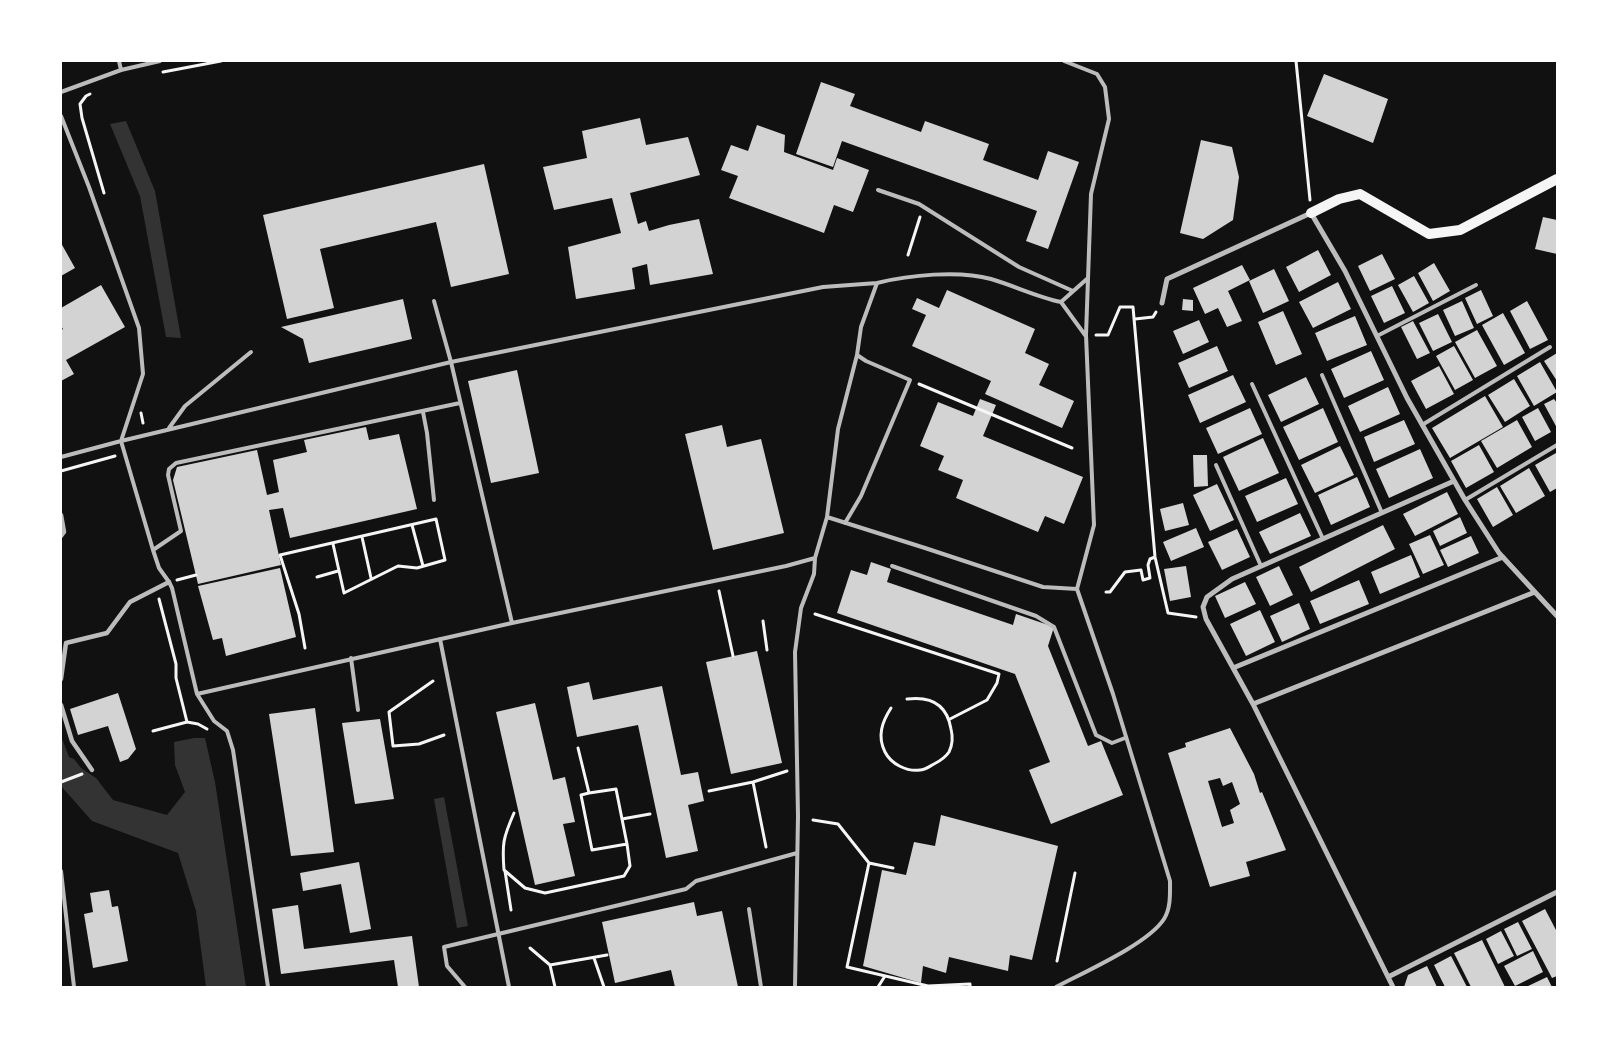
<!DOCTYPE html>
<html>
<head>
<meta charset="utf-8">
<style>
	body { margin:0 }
	#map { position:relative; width:1618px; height:1048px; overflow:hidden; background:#111; font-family:"Noto Serif",serif }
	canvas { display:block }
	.frame { position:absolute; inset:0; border:62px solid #fff; pointer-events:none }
</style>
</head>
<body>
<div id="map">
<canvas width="1618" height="1048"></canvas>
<div class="frame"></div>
</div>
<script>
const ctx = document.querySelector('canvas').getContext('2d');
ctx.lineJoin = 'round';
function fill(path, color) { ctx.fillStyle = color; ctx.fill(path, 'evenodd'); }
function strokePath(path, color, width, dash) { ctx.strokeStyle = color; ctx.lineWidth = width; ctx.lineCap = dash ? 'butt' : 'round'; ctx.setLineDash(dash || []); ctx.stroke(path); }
const water = new Path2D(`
	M 126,121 L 155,191 L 181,338 L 166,337 L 140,196 L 110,124 Z
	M 61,736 L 69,757 L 74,759 L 81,768 L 96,778 L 113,800 L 167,815 L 185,792 L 175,765 L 174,742 L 194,738 L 205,738 L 215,782 L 246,987 L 206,987 L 196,911 L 178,853 L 92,821 L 61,786 Z
	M 444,797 L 468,926 L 457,928 L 434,799 Z`);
const building = new Path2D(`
	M 1324,74 L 1388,99 L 1373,143 L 1307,116 Z
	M 821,82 L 855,94 L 850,106 L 921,132 L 925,121 L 989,144 L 983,160 L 1038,180 L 1048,151 L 1079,162 L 1048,249 L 1026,241 L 1037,211 L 842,141 L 833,167 L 796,154 Z
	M 640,118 L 646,145 L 688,137 L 700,175 L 630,193 L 638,224 L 646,221 L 649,231 L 669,225 L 699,219 L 713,274 L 650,285 L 647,264 L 632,268 L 635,289 L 576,299 L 568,247 L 621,233 L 612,198 L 554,210 L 543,167 L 587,158 L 582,131 Z
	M 757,125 L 785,135 L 784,152 L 833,170 L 837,158 L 869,170 L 853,212 L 834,205 L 824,233 L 729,198 L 738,176 L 721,170 L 731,145 L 748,151 Z
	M 1201,140 L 1232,147 L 1239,177 L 1233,220 L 1203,239 L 1180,233 Z
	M 484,164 L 509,274 L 451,287 L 436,222 L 320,249 L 334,308 L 287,319 L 263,215 Z
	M 1543,217 L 1557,220 L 1557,254 L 1535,249 Z
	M 61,243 L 75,268 L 61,276 Z
	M 1318,250 L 1331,275 L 1299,292 L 1286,267 Z
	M 1382,254 L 1395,279 L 1370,291 L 1358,266 Z
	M 1434,263 L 1450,291 L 1433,301 L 1418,273 Z
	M 1242,265 L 1250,280 L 1228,291 L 1242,321 L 1227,327 L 1218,308 L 1205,314 L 1193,288 Z
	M 1274,269 L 1289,301 L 1263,313 L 1249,281 Z
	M 1414,276 L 1429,303 L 1413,312 L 1398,285 Z
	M 1338,282 L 1351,309 L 1313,328 L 1299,302 Z
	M 101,285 L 125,327 L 66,360 L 74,374 L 61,381 L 61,330 L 63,329 L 61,326 L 61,308 Z
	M 1392,286 L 1405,313 L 1384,323 L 1371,296 Z
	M 947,290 L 1035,329 L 1025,353 L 1049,364 L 1039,385 L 1074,401 L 1062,428 L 985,394 L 991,381 L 912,346 L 926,315 L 912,309 L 917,298 L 939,308 Z
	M 1481,290 L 1493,316 L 1477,324 L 1465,298 Z
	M 403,299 L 412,339 L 309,363 L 303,339 L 281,327 Z
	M 1183,299 L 1193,300 L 1193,311 L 1182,310 Z
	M 1462,301 L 1474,328 L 1455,336 L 1443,310 Z
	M 1527,301 L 1548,340 L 1530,349 L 1510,311 Z
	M 1283,311 L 1302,354 L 1276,365 L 1258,322 Z
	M 1503,313 L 1525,353 L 1504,365 L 1482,325 Z
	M 1438,314 L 1452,342 L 1433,351 L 1419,323 Z
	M 1355,316 L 1367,345 L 1327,361 L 1315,333 Z
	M 1199,320 L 1209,342 L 1183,354 L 1173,331 Z
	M 1413,321 L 1430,353 L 1417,359 L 1401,327 Z
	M 1477,330 L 1497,366 L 1475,378 L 1455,342 Z
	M 1217,346 L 1228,371 L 1189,388 L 1178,363 Z
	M 1454,346 L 1473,380 L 1455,390 L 1436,356 Z
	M 1371,351 L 1384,380 L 1344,398 L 1331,369 Z
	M 1557,353 L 1557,381 L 1544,361 Z
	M 1540,362 L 1557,392 L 1534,406 L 1517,376 Z
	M 1439,366 L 1454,394 L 1426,409 L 1411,381 Z
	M 517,370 L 539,473 L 491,483 L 468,381 Z
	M 1233,375 L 1246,402 L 1200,423 L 1188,395 Z
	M 1306,377 L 1319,404 L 1281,422 L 1268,395 Z
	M 1514,379 L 1530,406 L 1505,422 L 1488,395 Z
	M 1388,387 L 1400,414 L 1360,432 L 1348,406 Z
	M 1485,396 L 1503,427 L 1450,458 L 1432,428 Z
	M 980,399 L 996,405 L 983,436 L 1083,477 L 1064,524 L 1045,516 L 1038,532 L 956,498 L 963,480 L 938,470 L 944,456 L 920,446 L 938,402 L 973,416 Z
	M 1554,399 L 1557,403 L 1557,428 L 1544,404 Z
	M 1250,408 L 1262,434 L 1218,454 L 1206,428 Z
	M 1323,408 L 1338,442 L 1299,460 L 1283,427 Z
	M 1538,408 L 1551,432 L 1535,441 L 1522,417 Z
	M 1404,420 L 1415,444 L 1374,462 L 1364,437 Z
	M 1517,420 L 1532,447 L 1497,468 L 1481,441 Z
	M 722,425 L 727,447 L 761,439 L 784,533 L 713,550 L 685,434 Z
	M 366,427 L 369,440 L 399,434 L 417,509 L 290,538 L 283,508 L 269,510 L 281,565 L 198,584 L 173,480 L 177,467 L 257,450 L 267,495 L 279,492 L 273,460 L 307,452 L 304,440 Z
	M 1263,438 L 1279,473 L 1239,491 L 1223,457 Z
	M 1479,445 L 1494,472 L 1466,488 L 1451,461 Z
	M 1340,446 L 1354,475 L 1315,493 L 1301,465 Z
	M 1420,449 L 1433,478 L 1389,498 L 1376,469 Z
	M 1556,453 L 1557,488 L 1550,492 L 1535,465 Z
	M 1193,455 L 1207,455 L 1208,486 L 1194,487 Z
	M 1529,468 L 1545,496 L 1516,513 L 1500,486 Z
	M 1357,477 L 1370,507 L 1331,525 L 1318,495 Z
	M 1286,478 L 1298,504 L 1257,522 L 1245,496 Z
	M 1217,484 L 1234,520 L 1210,531 L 1193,495 Z
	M 1497,487 L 1513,515 L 1493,527 L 1477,499 Z
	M 1447,492 L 1458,514 L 1415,536 L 1403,514 Z
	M 1183,503 L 1189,525 L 1165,531 L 1160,509 Z
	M 1300,513 L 1311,536 L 1270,554 L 1259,532 Z
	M 1460,517 L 1467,533 L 1440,546 L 1433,531 Z
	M 1383,525 L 1395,549 L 1311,592 L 1299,567 Z
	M 1196,528 L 1204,547 L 1171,561 L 1163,542 Z
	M 1237,529 L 1250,557 L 1222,570 L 1208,542 Z
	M 1430,535 L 1444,565 L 1423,574 L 1409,544 Z
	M 1471,536 L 1479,553 L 1448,567 L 1440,550 Z
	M 1411,555 L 1420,577 L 1380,594 L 1371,572 Z
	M 871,562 L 891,569 L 887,582 L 1013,625 L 1016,614 L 1054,627 L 1048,646 L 1088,746 L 1101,741 L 1123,795 L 1051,824 L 1029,770 L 1050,762 L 1015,674 L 837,613 L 851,570 L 867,575 Z
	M 1186,566 L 1191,597 L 1170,601 L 1164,569 Z
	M 1279,566 L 1293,595 L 1270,606 L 1256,577 Z
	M 280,568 L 296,637 L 226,656 L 222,638 L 213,640 L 198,586 Z
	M 1359,580 L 1369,604 L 1320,624 L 1310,601 Z
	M 1245,582 L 1256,604 L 1225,618 L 1215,596 Z
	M 1299,603 L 1310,629 L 1282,642 L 1270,616 Z
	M 1260,610 L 1275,642 L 1246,656 L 1230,624 Z
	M 757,651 L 782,763 L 731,774 L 706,662 Z
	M 589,682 L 593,700 L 662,686 L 681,775 L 698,772 L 704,801 L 688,805 L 698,851 L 666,858 L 638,725 L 577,737 L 567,687 Z
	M 118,693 L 136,749 L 128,759 L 120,762 L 108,726 L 78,735 L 70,709 Z
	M 535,703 L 553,780 L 565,777 L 575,822 L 563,824 L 575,876 L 535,885 L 496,712 Z
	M 315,708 L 334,852 L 291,856 L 269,714 Z
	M 380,719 L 394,799 L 355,804 L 342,723 Z
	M 1230,728 L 1254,774 L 1260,793 L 1262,792 L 1286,850 L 1246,862 L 1250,876 L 1210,887 L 1168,753 L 1186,747 L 1185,743 ZM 1220,778 L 1223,786 L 1232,782 L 1240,804 L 1230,810 L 1234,823 L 1222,827 L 1208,781 Z
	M 941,815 L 1058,846 L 1032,960 L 1010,955 L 1008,971 L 949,957 L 946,973 L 923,966 L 921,983 L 863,966 L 882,870 L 906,875 L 914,842 L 935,846 Z
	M 359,862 L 371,929 L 350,933 L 341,884 L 303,891 L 300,873 Z
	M 109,890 L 112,907 L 118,906 L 128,961 L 93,968 L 84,914 L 93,912 L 90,893 Z
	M 694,902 L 697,916 L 722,911 L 738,987 L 675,987 L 671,970 L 615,983 L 602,922 Z
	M 298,905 L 304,949 L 412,936 L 419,987 L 398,987 L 394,960 L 281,974 L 272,909 Z
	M 1545,909 L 1557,932 L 1557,976 L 1552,978 L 1522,921 Z
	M 1518,922 L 1532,949 L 1517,956 L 1504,929 Z
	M 1501,931 L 1514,956 L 1498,964 L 1486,939 Z
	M 1482,940 L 1505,987 L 1471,987 L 1454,953 Z
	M 1533,951 L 1543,972 L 1515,986 L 1504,966 Z
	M 1451,956 L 1467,987 L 1445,987 L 1434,965 Z
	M 1427,966 L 1437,987 L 1404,987 L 1408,975 Z
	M 1547,977 L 1552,987 L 1526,987 Z`);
const path = new Path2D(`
	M 1296,61 L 1310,200
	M 163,72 L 221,61
	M 90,94 L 86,96 L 80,104 L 82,118 L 104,193
	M 908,255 L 920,217
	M 1135,319 L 1153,317 L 1156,312
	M 1096,335 L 1108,335 L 1120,307 L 1133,307 L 1155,557 L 1168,613 L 1196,617
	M 919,384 L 1072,448
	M 141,413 L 143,423
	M 61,471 L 115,456
	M 412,525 L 423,566
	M 362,537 L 371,578
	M 317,577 L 338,571
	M 177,580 L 196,575
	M 719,591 L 733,656
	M 1106,592 L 1110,592 L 1125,572 L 1141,570 L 1143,580 L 1150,578 L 1148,565 L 1150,559 L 1155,557
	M 815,614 L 999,674 L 997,683 L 987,700 L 950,719
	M 763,621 L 767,650
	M 305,648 L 299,614 L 280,555 L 436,519 L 445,560 L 417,568 L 398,566 L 344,593 L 333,544
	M 433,681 L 389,712 L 393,746 L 419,744 L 444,735
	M 891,708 C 882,722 877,736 885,752 C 891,764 907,772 920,770 C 925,770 930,766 934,764 C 940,761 945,758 949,752 C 953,744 953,737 951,729 C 947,704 931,696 907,699
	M 187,722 L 198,724 L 207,729
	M 153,731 L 187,722 L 176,678 L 176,664 L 159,599
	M 578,748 L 589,793 L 616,789 L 622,819 L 650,814
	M 61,782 L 82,774
	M 753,782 L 766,847
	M 709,791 L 753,782 L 787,771
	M 589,793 L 581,795 L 592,850 L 627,844 L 622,819
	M 514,813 C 503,838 502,844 504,870 L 525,888 L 545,893 L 624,876 L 630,866 L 627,844
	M 813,820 L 838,824 L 869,863 L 847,967 L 928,986 L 970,984 L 970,987
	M 869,863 L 893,868
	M 505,871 L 511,910
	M 530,948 L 550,965 L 555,987
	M 594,958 L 604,987
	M 1057,961 L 1075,873
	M 550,965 L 607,955
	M 878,987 L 885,976`);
const service = new Path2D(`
	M 119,61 L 121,70
	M 61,92 L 121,70 L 160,61
	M 61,116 L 89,187 L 139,328 L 143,374 L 121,441 L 61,457
	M 878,190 L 919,204 L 1019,267 L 1073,291
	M 434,301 L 451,362 L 121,441 L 153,550 L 159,568 L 169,582 L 172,588 L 197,694 L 512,623
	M 1061,302 L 1085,335
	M 1377,336 L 1476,285
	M 1322,375 L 1382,513
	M 1252,384 L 1323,539
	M 423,412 L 427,433 L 434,500
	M 1422,425 L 1550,347
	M 169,428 L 185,406 L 251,352
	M 1216,465 L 1261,566
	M 1465,500 L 1557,445
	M 827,517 L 925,548 L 1043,587 L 1077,589
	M 845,523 L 861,496 L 910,380 L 866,361 L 857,355
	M 153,550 L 181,531 L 168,475 L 169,469 L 176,463 L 460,403
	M 815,558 L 786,566 L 512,623 L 451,362 L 823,287 L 877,283
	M 892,566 L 1036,616 L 1054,627 L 1096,735 L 1112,743 L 1125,738
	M 440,639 L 509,987
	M 351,658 L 358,710
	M 197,694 L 214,721 L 227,731 L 233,750 L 268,987
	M 61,871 L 74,987
	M 749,909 L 761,987
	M 465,987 L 447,966 L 444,947 L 686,889 L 696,881 L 797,853
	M 795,987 L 798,816 L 795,652 L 801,608 L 814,574 L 815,558 L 827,517 L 838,429 L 857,355 L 861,327 L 877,283 C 909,275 959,270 991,279 C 1015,286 1037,297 1061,302 L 1088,278
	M 1056,987 C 1084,972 1148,944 1164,919 C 1171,908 1170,893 1170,881 L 1113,694 L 1077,589 L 1094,525 L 1086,335 L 1091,194 L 1109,119 L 1105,87 L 1097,74 L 1064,61`);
const pedestrian = new Path2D(`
	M 61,515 L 64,532 L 61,536
	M 66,643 L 107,633 L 130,602 L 169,582
	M 61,679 L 66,643
	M 61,705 L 72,741 L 92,770`);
const minor = new Path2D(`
	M 1162,303 L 1167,279 L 1311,213 L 1345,271 L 1407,398 L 1465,500 L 1499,553 L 1557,616
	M 1233,668 L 1503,557
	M 1253,704 L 1535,592
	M 1388,977 L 1557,892
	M 1393,987 L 1253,704 L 1206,619 L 1203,607 L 1207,597 L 1232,579 L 1454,481`);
const secondary = new Path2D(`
	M 1311,213 L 1339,199 L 1360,194 L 1429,234 L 1460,230 L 1557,179`);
fill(water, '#333');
fill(building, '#d3d3d3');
strokePath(path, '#f5f5f5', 3);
strokePath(service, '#bcbcbc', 4);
strokePath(pedestrian, '#bcbcbc', 4.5);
strokePath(minor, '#bcbcbc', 5);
strokePath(secondary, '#f5f5f5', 10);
</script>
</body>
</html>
